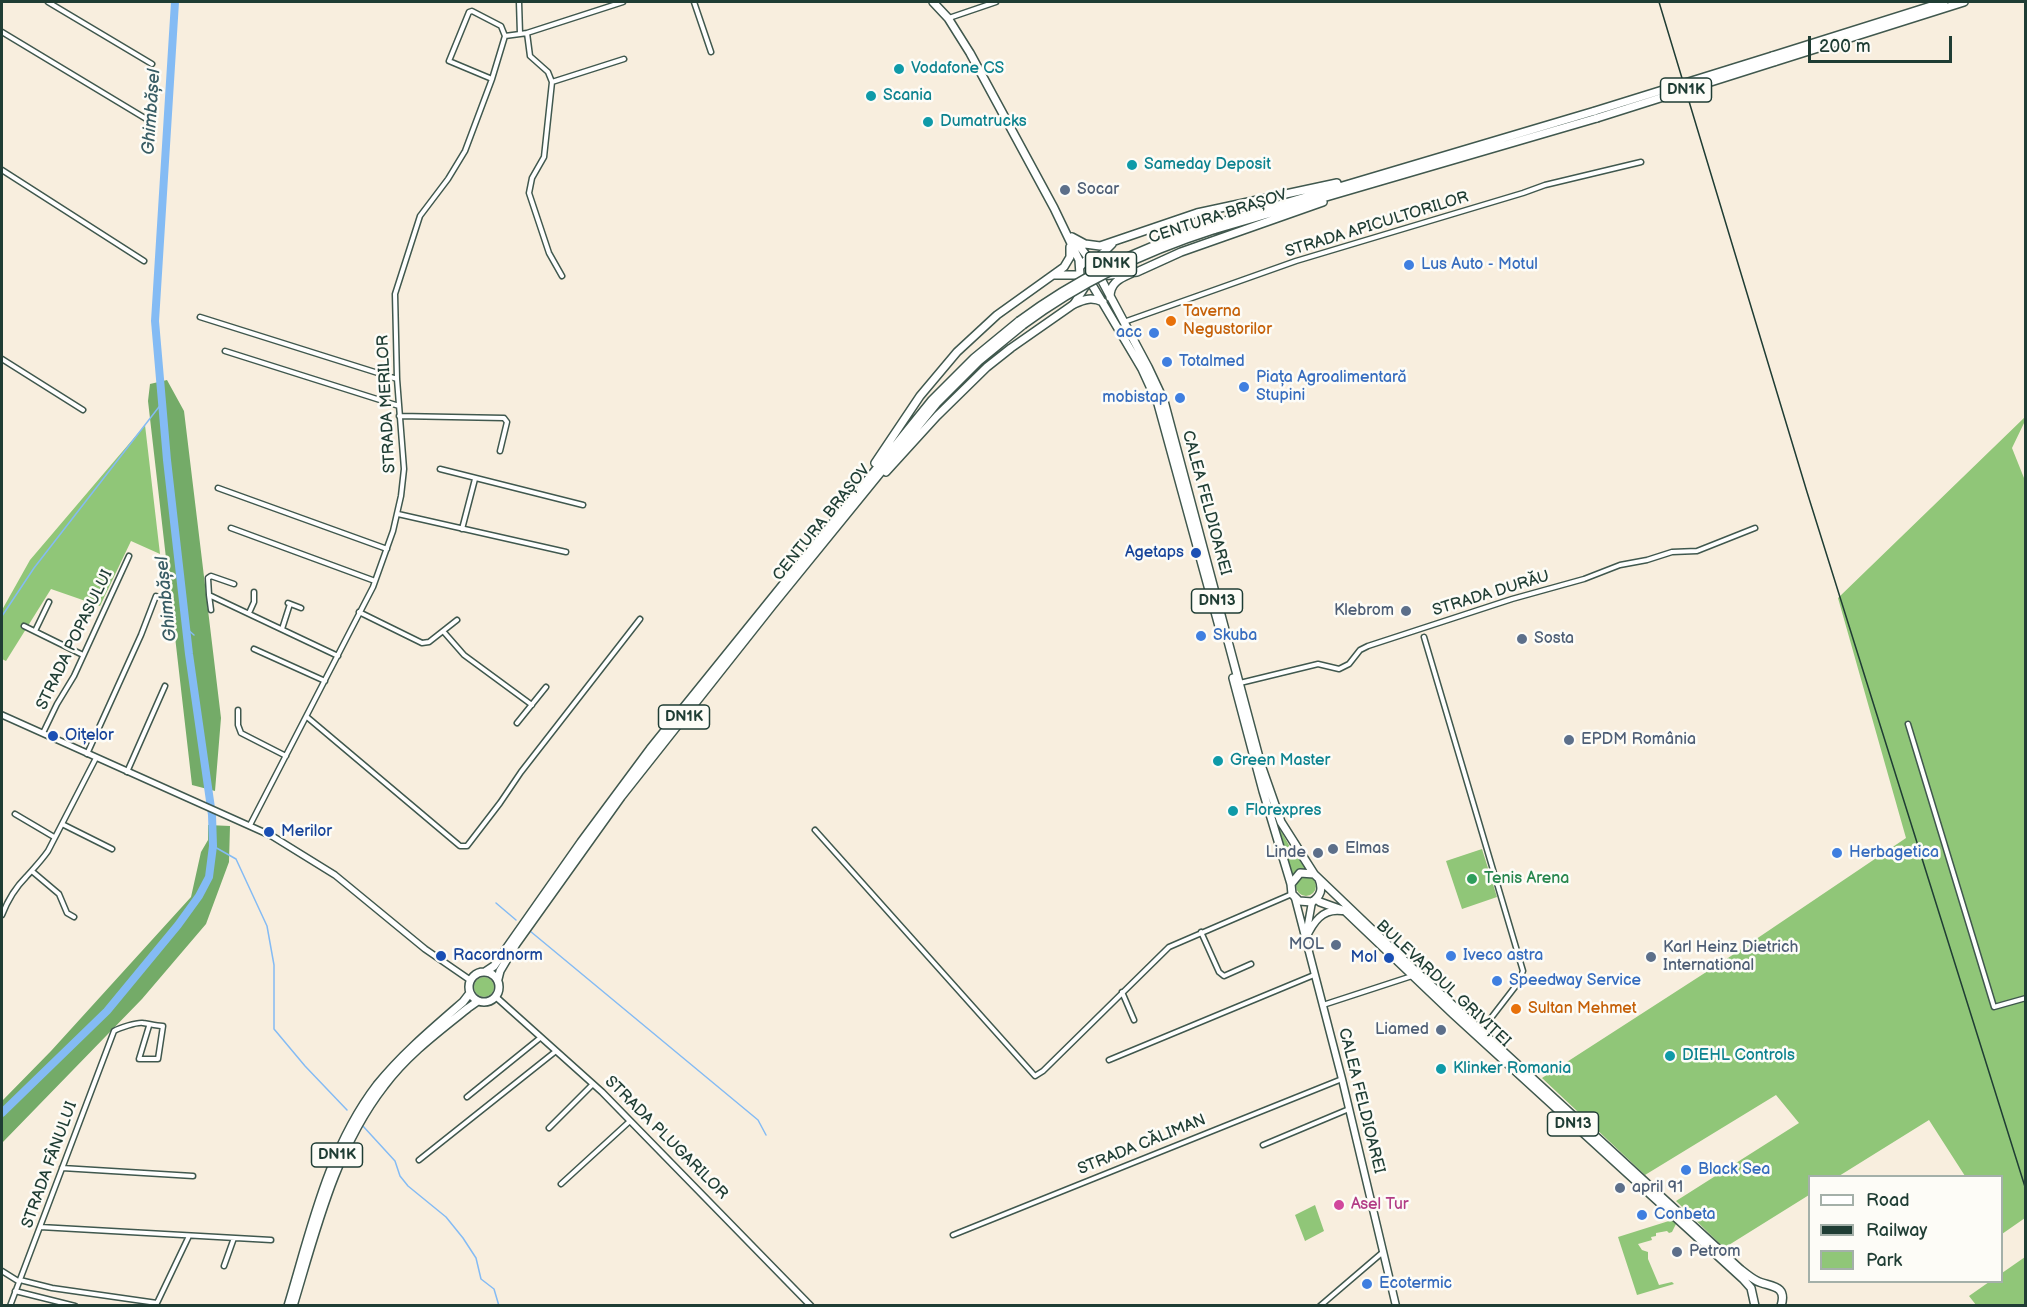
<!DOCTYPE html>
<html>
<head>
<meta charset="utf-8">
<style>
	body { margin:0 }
	#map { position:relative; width:2027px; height:1307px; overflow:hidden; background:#f8eede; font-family:"Balsamiq Sans",sans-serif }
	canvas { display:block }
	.frame { position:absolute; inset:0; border:3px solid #1f3d34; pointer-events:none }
	.legend { position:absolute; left:1808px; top:1175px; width:195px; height:108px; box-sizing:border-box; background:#fdfcf7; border:2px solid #a4b0a9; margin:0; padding:8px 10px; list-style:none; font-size:18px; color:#1f3d34 }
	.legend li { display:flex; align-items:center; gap:12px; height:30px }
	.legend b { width:30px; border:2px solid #a4b0a9 }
	.scale { position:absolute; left:1808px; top:36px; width:144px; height:27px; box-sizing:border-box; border:3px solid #1f3d34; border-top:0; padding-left:8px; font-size:18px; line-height:21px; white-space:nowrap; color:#1f3d34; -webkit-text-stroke:4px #fdfcf7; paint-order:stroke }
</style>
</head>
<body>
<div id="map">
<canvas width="2027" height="1307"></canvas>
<div class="frame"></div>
<ul class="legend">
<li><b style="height:8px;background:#fff"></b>Road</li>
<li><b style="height:8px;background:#1f3d34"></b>Railway</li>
<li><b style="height:16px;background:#90c678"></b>Park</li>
</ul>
<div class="scale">200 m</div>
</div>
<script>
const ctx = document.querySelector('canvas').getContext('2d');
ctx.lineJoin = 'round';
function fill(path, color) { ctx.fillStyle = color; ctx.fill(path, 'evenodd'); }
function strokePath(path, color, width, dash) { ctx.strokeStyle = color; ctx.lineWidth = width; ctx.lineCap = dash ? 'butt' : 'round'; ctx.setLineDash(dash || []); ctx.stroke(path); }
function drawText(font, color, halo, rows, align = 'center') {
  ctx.font = font + ' "Balsamiq Sans",sans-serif'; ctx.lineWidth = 5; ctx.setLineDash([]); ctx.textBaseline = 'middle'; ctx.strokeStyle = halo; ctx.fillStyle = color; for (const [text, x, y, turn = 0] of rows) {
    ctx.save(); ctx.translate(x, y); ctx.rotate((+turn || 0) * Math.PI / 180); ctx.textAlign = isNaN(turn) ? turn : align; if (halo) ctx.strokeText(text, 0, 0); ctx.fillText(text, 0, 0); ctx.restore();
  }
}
const green = new Path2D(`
	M 2025,417 L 2025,421 L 2012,448 L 2026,483 L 2025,1218 L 2002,1234 L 2002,1176 L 1965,1176 L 1929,1120 L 1839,1176 L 1810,1176 L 1809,1195 L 1724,1248 L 1676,1201 L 1799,1123 L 1776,1095 L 1645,1175 L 1542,1078 L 1728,958 L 1906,838 L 1838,598 Z
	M 145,425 L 160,554 L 131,541 L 100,606 L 51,589 L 6,661 L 2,659 L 2,610 L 30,560 Z
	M 1276,822 L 1290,847 L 1306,868 L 1297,872 L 1291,879 Z
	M 1482,849 L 1497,897 L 1462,909 L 1446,861 Z
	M1296 886a10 10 0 1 1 20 0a10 10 0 1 1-20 0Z
	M474 987a10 10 0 1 1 20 0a10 10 0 1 1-20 0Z
	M 1315,1205 L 1324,1231 L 1305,1241 L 1295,1215 Z
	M 1672,1220 L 1675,1221 L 1676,1224 L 1672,1232 L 1669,1233 L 1667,1231 L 1656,1233 L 1656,1236 L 1651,1237 L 1652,1240 L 1638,1244 L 1642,1250 L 1648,1252 L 1648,1259 L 1659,1285 L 1672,1282 L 1674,1284 L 1637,1295 L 1618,1237 Z
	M 2025,1257 L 2025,1305 L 1976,1305 L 1969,1296 L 1989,1282 L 2002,1282 L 2002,1273 Z`);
const forest = new Path2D(`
	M 167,380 L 184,411 L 202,560 L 221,718 L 215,791 L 192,785 L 148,401 L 150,384 Z
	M 208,825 L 230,826 L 229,862 L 206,924 L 142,999 L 2,1143 L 2,1101 L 51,1051 L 191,897 L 201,852 L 208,840 Z`);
const stream = new Path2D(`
	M 2,616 L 34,568 L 162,403
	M 186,628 L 194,635
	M 213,846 L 236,859 L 267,926 L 274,965 L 274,1029 L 305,1066 L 347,1110
	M 496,903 L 516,920
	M 530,931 L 758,1120 L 766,1135
	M 362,1125 L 395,1161 L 400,1176 L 408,1186 L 446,1217 L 463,1238 L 476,1258 L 481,1279 L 494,1289 L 499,1306`);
const river = new Path2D(`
	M 2,1113 L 107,1011 L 178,925 L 199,896 L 209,877 L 213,846 L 212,815 L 189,654 L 167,460 L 155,321 L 175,2`);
const minor = new Path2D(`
	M 48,2 L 152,64
	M 694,2 L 711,52
	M 949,18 L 996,2
	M 2,32 L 153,123
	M 527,33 L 623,2
	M 520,34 L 527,33 L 530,56 L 548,72 L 552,82 L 544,157 L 532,178 L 529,193 L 549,253 L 562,276
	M 492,79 L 505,36 L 520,34 L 519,2
	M 552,82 L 624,59
	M 2,170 L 144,261
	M 200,317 L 397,379
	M 1124,322 L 1296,261 L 1523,193 L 1545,185 L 1641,162
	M 225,351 L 399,406
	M 2,359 L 83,410
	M 399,416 L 504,418 L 507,422 L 500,451
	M 440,469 L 583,505
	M 218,488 L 387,549
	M 398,514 L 566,552
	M 231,528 L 375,581
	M 462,529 L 475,479
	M 234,584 L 211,576 L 208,578 L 209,595 L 338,656
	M 209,595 L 211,610
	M 288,603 L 301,608
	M 359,612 L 422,643 L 429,642 L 443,631 L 464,655 L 532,705
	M 249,613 L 254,602 L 254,592
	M 24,626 L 83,655
	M 282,629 L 290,604
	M 35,631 L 49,602
	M 443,631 L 457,620
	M 1424,637 L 1523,971 L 1518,983 L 1481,1031
	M 254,649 L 325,681
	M 1240,683 L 1318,664 L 1339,669 L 1349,664 L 1360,650 L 1368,646 L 1512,599 L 1584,579 L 1620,565 L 1647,560 L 1672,552 L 1697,551 L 1755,528
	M 238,710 L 238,725 L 241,733 L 286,756
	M 307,717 L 460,846 L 467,846 L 500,803 L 521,772 L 640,619
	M 517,723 L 546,687
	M 1908,724 L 1994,1007 L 2026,998
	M 43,733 L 57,704 L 74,676 L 129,556
	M 87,754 L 141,635 L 156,596
	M 127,772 L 165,686
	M 15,814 L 54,837
	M 62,824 L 112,849
	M 250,825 L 373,587 L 393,531 L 401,496 L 404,469 L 397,379 L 395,294 L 420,216 L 448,179 L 465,151 L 492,79 L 449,61 L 469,12 L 472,11 L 501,26 L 505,36
	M 815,830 L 1035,1076 L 1043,1071 L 1169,947 L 1292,894
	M 33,872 L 59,894 L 67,913 L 74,917
	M 2,915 C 7,902 16,887 26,877 C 34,868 41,861 48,851 L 96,758
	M 1201,932 L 1219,972 L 1224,976 L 1251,964
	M 1122,992 L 1134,1020
	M 1323,1005 L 1412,976
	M 1109,1060 L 1314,975
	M 467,1097 L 540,1038
	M 549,1128 L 593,1084
	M 1263,1145 L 1349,1109
	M 419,1160 L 556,1051
	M 62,1168 L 193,1176
	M 561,1184 L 630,1121
	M 40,1227 L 271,1240
	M 953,1235 L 1342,1079
	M 224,1266 L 234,1238
	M 2,1271 L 18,1281
	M 20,1280 L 52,1288 L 157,1303 L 189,1236
	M 15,1291 L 75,1306
	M 10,1306 L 114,1031 C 119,1028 137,1022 143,1023 C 150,1024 156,1026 163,1026 L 158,1059 L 139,1059 L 149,1026
	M 1320,1306 L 1383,1252`);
const tertiary = new Path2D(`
	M 2,715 L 272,836 L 335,875 L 425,949 L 470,980
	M 496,997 L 602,1092 L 811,1306`);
const secondary = new Path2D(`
	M 1295,898 L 1342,1079 L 1396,1306
	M 1307,930 L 1312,902
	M 1306,938 C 1313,923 1322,908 1342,911`);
const primary = new Path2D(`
	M 1101,279 L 1148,367 L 1164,401 L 1261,765 L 1281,822 L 1314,874 L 1407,963 L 1740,1269 C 1745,1273 1751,1278 1757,1281 C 1769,1287 1788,1284 1781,1306
	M 1091,283 L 1142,369 L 1158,404 L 1220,630
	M 1110,297 C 1110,284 1118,279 1130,274
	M 1074,304 C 1085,299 1092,297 1103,302
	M 1233,678 L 1263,791 L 1291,884 L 1292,894 L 1299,901 L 1312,902 C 1321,896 1323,889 1319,879
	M 1291,884 L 1300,873 L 1314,874
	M 1316,899 L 1320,902 L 1345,911 L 1453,1014 L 1743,1279 L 1751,1288 L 1755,1306`);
const trunk = new Path2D(`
	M 933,2 L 948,18 L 970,53 L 1054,208 L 1079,260 L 1080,275 L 1085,282
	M 1772,56 L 1944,2
	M 1774,62 L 1964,2
	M 1211,225 L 1595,111
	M 1213,230 L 1597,118
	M 1072,237 L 1085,244 L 1100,246 L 1197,213 L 1337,183
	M 1075,240 L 1089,259
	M 1096,260 L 1112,244
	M 1080,267 L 1086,260 L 1096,260 L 1102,265 L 1103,273
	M 1055,275 L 1080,275
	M 1102,276 L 1137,272 L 1181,252 L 1323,202
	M 875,463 L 920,396 L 957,352 L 997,315 L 1064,267 L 1070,257 L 1070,247
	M 886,472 L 937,416 L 987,367 L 1011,348 L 1074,304 L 1086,285
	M469 987a15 15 0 1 1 30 0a15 15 0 1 1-30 0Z
	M 485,972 L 494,966 L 501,956 L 581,842 L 650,749 L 932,400 L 974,358 L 1019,321
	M 498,979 L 500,971 L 516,944 L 621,797 L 772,606 L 937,403 L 979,361 L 1023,325
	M 288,1306 C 311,1230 328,1149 377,1085 C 402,1054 433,1028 463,1002 L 470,993
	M 293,1306 C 316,1230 335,1149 384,1086 C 407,1055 438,1032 468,1008 L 478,1001`);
const rail = new Path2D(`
	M 1659,2 L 1807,492 L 2026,1190`);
const trunkBridge = new Path2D(`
	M 1595,111 L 1772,56
	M 1597,118 L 1774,62
	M 1019,321 C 1078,277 1141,247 1211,225
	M 1023,325 C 1081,282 1144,252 1213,230`);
const markers = [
	[899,69,6,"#0f9aa8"],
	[871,96,6,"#0f9aa8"],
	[928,122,6,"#0f9aa8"],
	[1132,165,6,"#0f9aa8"],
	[1065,190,6,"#5c6f8a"],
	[1409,265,6,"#3f7fe0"],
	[1171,321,6,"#e8710a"],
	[1154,333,6,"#3f7fe0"],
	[1167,362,6,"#3f7fe0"],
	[1244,387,6,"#3f7fe0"],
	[1180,398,6,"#3f7fe0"],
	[1196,553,6,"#1a4fb4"],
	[1406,611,6,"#5c6f8a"],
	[1201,636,6,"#3f7fe0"],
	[1522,639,6,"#5c6f8a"],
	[53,736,6,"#1a4fb4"],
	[1569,740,6,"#5c6f8a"],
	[1218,761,6,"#0f9aa8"],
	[1233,811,6,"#0f9aa8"],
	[269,832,6,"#1a4fb4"],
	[1333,849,6,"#5c6f8a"],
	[1318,853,6,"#5c6f8a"],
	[1837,853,6,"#3f7fe0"],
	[1472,879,6,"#2e9e5b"],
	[1336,945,6,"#5c6f8a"],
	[441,956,6,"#1a4fb4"],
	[1451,956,6,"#3f7fe0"],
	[1651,957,6,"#5c6f8a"],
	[1389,958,6,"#1a4fb4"],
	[1497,981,6,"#3f7fe0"],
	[1516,1009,6,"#e8710a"],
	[1441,1030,6,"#5c6f8a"],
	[1670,1056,6,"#0f9aa8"],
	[1441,1069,6,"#0f9aa8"],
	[1686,1170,6,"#3f7fe0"],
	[1620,1188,6,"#5c6f8a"],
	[1339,1205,6,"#d1479c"],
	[1642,1215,6,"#3f7fe0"],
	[1677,1252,6,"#5c6f8a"],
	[1367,1284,6,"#3f7fe0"]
];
const shields = [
	[1686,90,51],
	[1111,264,51],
	[1217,601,51],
	[684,717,51],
	[1573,1124,51],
	[337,1155,51]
];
const shieldNames = [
	["DN1K",1686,90],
	["DN1K",1111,264],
	["DN13",1217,601],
	["DN1K",684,717],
	["DN13",1573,1124],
	["DN1K",337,1155]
];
const cultureNames = [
	["Vodafone CS",911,69],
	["Scania",883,96],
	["Dumatrucks",940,122],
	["Sameday Deposit",1144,165],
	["Green Master",1230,761],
	["Florexpres",1245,811],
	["DIEHL Controls",1682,1056],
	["Klinker Romania",1453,1069]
];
const serviceNames = [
	["Socar",1077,190],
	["Klebrom",1394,611,"right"],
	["Sosta",1534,639],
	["EPDM România",1581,740],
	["Elmas",1345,849],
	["Linde",1306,853,"right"],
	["MOL",1324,945,"right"],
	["Karl Heinz Dietrich",1663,948],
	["International",1663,966],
	["Liamed",1429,1030,"right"],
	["april 91",1632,1188],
	["Petrom",1689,1252]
];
const streetNames = [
	["CENTURA BRAȘOV",1218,217,-18],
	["STRADA APICULTORILOR",1377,225,-17],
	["STRADA MERILOR",387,404,-93],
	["CALEA FELDIOAREI",1206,503,75],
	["CENTURA BRAȘOV",822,523,-51],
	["STRADA DURĂU",1491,594,-17],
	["STRADA POPASULUI",75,640,-64],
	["BULEVARDUL GRIVIȚEI",1443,984,43],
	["CALEA FELDIOAREI",1361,1101,76],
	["STRADA PLUGARILOR",666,1138,45],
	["STRADA CĂLIMAN",1142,1145,-22],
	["STRADA FÂNULUI",50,1165,-70]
];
const shopNames = [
	["Lus Auto - Motul",1421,265],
	["acc",1142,333,"right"],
	["Totalmed",1179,362],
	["Piața Agroalimentară",1256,378],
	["Stupini",1256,396],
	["mobistap",1168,398,"right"],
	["Skuba",1213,636],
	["Herbagetica",1849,853],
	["Iveco astra",1463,956],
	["Speedway Service",1509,981],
	["Black Sea",1698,1170],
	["Conbeta",1654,1215],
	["Ecotermic",1379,1284]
];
const foodNames = [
	["Taverna",1183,312],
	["Negustorilor",1183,330],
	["Sultan Mehmet",1528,1009]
];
const transitNames = [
	["Agetaps",1184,553,"right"],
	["Oițelor",65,736],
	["Merilor",281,832],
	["Racordnorm",453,956],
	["Mol",1377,958,"right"]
];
const leisureNames = [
	["Tenis Arena",1484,879]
];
const hotelNames = [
	["Asel Tur",1351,1205]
];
const waterNames = [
	["Ghimbășel",152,112,-86],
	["Ghimbășel",167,599,-96]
];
fill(green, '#90c678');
fill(forest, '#74ab68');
strokePath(stream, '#84bbf4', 1.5);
strokePath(river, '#84bbf4', 8);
strokePath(minor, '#40584e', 7);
strokePath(tertiary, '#40584e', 8);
strokePath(secondary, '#40584e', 9);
strokePath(primary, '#40584e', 10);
strokePath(trunk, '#40584e', 10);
strokePath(minor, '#fff', 4);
strokePath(tertiary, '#fff', 5);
strokePath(secondary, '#fff', 6);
strokePath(primary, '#fff', 7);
strokePath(trunk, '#fff', 7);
strokePath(rail, '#1f3d34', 1.5);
strokePath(trunkBridge, '#40584e', 10, []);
strokePath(trunkBridge, '#fff', 7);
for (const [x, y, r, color] of markers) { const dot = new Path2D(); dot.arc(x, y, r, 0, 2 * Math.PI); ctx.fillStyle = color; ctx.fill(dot); strokePath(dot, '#fdfcf7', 2); }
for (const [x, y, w] of shields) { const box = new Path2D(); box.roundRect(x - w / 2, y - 12, w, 24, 4.5); ctx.fillStyle = '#fdfcf7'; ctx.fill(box); strokePath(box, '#1f3d34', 1.5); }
drawText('bold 15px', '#1f3d34', null, shieldNames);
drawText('16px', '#0d838f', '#fdfcf7', cultureNames, 'left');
drawText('16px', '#4e5e75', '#fdfcf7', serviceNames, 'left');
drawText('16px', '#1f3d34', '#fdfcf7', streetNames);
drawText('16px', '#366cbe', '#fdfcf7', shopNames, 'left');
drawText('16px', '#c56008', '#fdfcf7', foodNames, 'left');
drawText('16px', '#164399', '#fdfcf7', transitNames, 'left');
drawText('16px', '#27864d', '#fdfcf7', leisureNames, 'left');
drawText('16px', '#b23c85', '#fdfcf7', hotelNames, 'left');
drawText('italic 18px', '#385c64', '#fdfcf7', waterNames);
</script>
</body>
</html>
